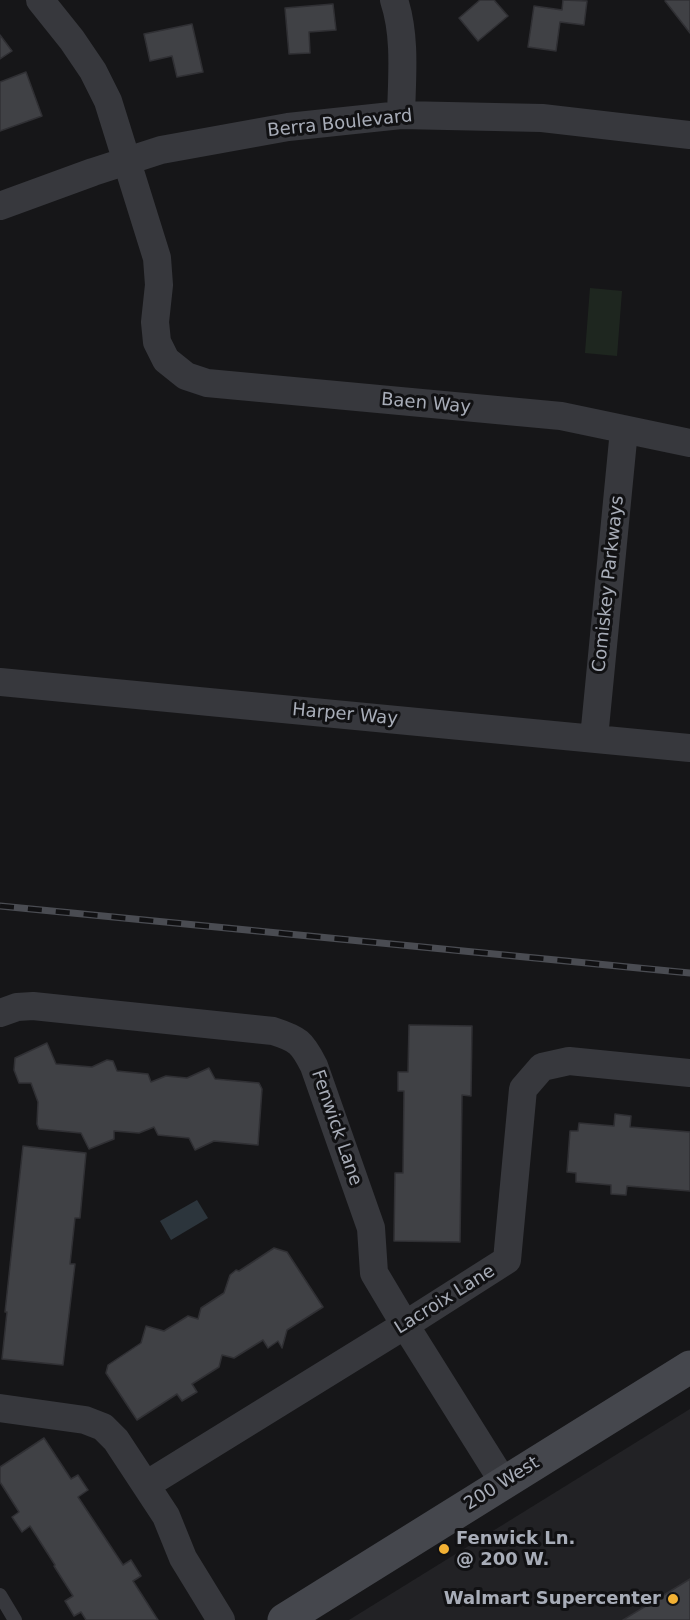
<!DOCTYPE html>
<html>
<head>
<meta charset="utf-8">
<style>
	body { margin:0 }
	canvas { display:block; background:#161618 }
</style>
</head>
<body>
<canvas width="690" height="1620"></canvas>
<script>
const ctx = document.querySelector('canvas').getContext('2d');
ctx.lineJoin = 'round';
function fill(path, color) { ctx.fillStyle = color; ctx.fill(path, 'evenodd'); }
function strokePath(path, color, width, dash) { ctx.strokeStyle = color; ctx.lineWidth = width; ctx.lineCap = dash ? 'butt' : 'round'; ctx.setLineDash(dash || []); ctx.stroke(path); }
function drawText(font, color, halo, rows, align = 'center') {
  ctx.font = font + ' "DejaVu Sans",sans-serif'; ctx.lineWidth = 6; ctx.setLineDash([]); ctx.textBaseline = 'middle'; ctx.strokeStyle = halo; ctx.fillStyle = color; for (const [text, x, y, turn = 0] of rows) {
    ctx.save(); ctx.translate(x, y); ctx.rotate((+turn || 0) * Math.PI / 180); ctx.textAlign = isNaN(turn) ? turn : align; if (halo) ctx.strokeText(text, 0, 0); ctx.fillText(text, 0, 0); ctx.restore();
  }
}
const built = new Path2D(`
	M 690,1409 L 690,1620 L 349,1620 Z`);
const green = new Path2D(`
	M 590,288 L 622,291 L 617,356 L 585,353 Z`);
const water = new Path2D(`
	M 197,1200 L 208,1218 L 171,1240 L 160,1221 Z`);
const building = new Path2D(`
	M 480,0 L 494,0 L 508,16 L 478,41 L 459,18 Z
	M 563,0 L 587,1 L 584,25 L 560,22 L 556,51 L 528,47 L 534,6 L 562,10 Z
	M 666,0 L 690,0 L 690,33 L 665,1 Z
	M 333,4 L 336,30 L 309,32 L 310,53 L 289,54 L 285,8 Z
	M 192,24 L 203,72 L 177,77 L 172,56 L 150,61 L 144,34 Z
	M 0,35 L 12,51 L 0,59 Z
	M 26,72 L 42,116 L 0,131 L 0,82 Z
	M 409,1025 L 472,1026 L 471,1096 L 462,1095 L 460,1242 L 394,1241 L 395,1173 L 403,1173 L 404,1091 L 398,1091 L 398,1072 L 408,1072 Z
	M 47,1043 L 56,1064 L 92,1067 L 107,1060 L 113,1061 L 117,1071 L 148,1074 L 151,1082 L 166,1076 L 187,1078 L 209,1068 L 215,1079 L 259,1083 L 262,1089 L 258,1145 L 214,1141 L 195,1150 L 189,1138 L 158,1135 L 154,1127 L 139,1133 L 114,1131 L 114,1139 L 89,1149 L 81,1133 L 39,1129 L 37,1124 L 38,1102 L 31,1083 L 19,1083 L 14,1070 L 15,1058 Z
	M 615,1114 L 631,1116 L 630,1127 L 690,1132 L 690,1191 L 627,1186 L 626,1195 L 611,1194 L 611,1185 L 576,1182 L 576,1173 L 567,1172 L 570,1131 L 578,1131 L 579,1123 L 614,1126 Z
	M 23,1146 L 86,1153 L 80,1218 L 75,1218 L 70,1264 L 75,1264 L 63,1365 L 2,1359 L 7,1312 L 5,1312 Z
	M 274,1248 L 287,1252 L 323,1307 L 287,1330 L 282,1348 L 278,1341 L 268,1348 L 263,1340 L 234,1358 L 222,1355 L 219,1367 L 192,1384 L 197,1392 L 182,1401 L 177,1394 L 137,1420 L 106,1373 L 108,1365 L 141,1343 L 146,1326 L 164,1331 L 188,1316 L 198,1319 L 201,1308 L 224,1293 L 230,1275 L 236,1270 L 239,1271 Z
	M 44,1438 L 71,1479 L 78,1475 L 88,1490 L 78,1497 L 123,1565 L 131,1560 L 141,1576 L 133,1581 L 158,1620 L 86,1620 L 81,1612 L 74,1616 L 65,1601 L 73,1596 L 54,1566 L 55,1565 L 30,1526 L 22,1532 L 12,1517 L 19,1512 L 0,1482 L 0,1467 Z
	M 690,1579 L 690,1620 L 623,1620 Z`);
const lane = new Path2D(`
	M 0,1595 L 15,1620`);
const street = new Path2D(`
	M 40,0 L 72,40 L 93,71 L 108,101 L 157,258 L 159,285 L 155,322 L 157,342 L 166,360 L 186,376 L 207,383 L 561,416 L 690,443
	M 394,0 C 406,36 402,77 401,115
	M 0,206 L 93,172 L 161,150 L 288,127 L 401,115 L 542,118 L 690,135
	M 0,682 L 690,748
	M 594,738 L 624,430
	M 0,1013 L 17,1007 L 33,1006 L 273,1031 C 298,1039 302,1042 314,1066 L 371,1228 L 374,1273 L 405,1325 L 504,1483
	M 0,1408 L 85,1420 L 103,1427 L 116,1440 L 166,1516 L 183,1558 L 221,1620
	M 146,1485 L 405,1325 L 507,1260 L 523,1089 L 542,1067 L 569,1061 L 690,1073`);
const secondary = new Path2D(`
	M 284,1620 L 690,1367`);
const rail = new Path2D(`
	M 0,906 L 690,973`);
const markers = [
	[444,1549,6,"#f2b134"],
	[673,1599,6,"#f2b134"]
];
const streetNames = [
	["Berra Boulevard",340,124,-6],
	["Baen Way",426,404,5],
	["Comiskey Parkways",609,584,-84],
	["Harper Way",345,715,5],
	["Fenwick Lane",336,1128,71],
	["Lacroix Lane",445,1300,-32],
	["200 West",502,1484,-32]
];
const poiNames = [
	["Fenwick Ln.",456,1539],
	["@ 200 W.",456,1560],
	["Walmart Supercenter",661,1599,"right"]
];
fill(built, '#222225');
fill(green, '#1e261f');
fill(water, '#2c353c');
fill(building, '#404145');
strokePath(building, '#303034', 1.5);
strokePath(lane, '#37383d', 14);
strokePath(street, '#37383d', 28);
strokePath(secondary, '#45474d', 33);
strokePath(rail, '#4a4c52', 7);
strokePath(rail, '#111113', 4.5, [14]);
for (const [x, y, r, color] of markers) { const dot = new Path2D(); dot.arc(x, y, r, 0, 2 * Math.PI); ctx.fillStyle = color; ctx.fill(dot); strokePath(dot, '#111113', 2); }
drawText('18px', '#a8adb8', '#111113', streetNames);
drawText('bold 18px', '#a8adb8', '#111113', poiNames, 'left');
</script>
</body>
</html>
